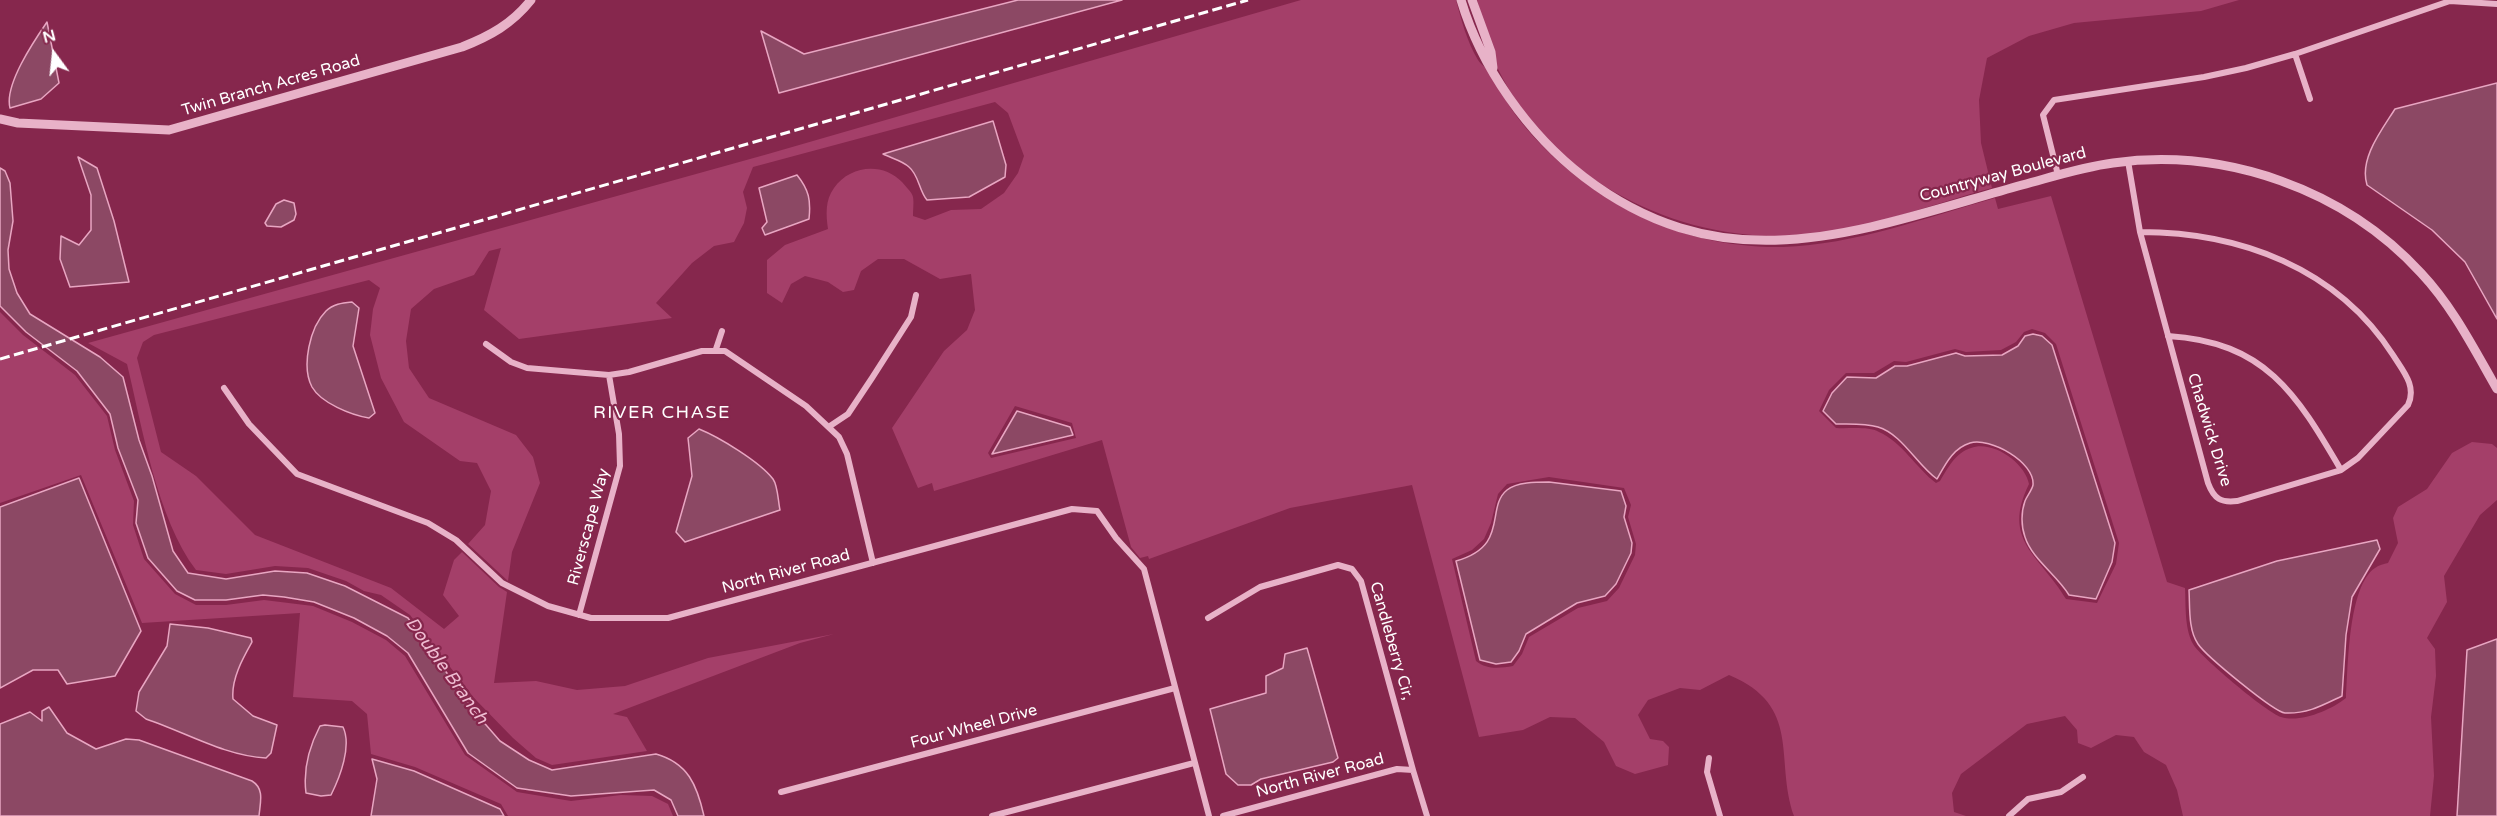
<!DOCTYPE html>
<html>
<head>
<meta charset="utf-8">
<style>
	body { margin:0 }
	#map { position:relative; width:2497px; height:816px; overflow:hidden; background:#86274d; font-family:"Varela Round",sans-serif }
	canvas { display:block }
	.north { position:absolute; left:24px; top:24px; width:60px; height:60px; -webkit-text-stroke:4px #86274d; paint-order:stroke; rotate:345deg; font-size:16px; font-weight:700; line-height:24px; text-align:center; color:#fff }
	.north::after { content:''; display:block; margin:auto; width:21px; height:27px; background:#fff; clip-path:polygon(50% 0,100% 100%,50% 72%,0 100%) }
</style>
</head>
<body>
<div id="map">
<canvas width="2497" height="816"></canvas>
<div class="north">N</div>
</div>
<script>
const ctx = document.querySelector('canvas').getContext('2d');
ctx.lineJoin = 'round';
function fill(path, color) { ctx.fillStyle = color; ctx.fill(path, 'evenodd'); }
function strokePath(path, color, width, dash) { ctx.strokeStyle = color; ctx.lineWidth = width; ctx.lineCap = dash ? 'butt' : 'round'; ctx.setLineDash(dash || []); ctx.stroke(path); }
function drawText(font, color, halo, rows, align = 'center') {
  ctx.font = font + ' "Varela Round",sans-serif'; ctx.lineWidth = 4.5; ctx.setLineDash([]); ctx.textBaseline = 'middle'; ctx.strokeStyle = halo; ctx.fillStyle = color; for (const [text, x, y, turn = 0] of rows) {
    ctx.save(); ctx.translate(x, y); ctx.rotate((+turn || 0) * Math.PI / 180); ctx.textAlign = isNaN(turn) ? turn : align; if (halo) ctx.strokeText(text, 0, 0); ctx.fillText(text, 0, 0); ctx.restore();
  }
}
const green = new Path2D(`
	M 1301,0 L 1456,0 C 1461,19 1467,42 1478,60 C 1481,65 1487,68 1490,73 C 1500,90 1509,107 1521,122 C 1585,201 1681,249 1783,247 C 1854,245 1927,217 1995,198 L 1998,209 L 2051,196 L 2167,582 L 2185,588 C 2186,606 2184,632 2195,647 C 2205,660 2266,712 2281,717 C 2301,723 2331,710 2346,698 C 2348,668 2348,586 2375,568 C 2379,565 2384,564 2388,563 L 2398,543 L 2393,518 L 2398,507 L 2427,489 L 2452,453 L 2472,442 L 2492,444 L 2497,448 L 2497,500 L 2480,515 L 2444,576 L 2447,602 L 2427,638 L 2435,649 L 2436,676 L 2431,717 L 2434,776 L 2430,816 L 2183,816 L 2177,790 L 2166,765 L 2144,752 L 2134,737 L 2116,735 L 2091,748 L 2078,743 L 2077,730 L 2065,716 L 2027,724 L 1961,774 L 1952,793 L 1954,812 L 1966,816 L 1794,816 C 1774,759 1803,706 1729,675 L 1700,690 L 1680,688 L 1648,700 L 1638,715 L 1650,739 L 1663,741 L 1669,747 L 1668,765 L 1635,774 L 1616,766 L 1604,742 L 1575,718 L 1550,717 L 1523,730 L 1479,737 L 1412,485 L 1290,508 L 1149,559 L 1148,556 L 1140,558 L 1131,547 L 1102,440 L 934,491 L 932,483 L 918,488 L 892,428 L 944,351 L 967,330 L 975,310 L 971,274 L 940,279 L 904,259 L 878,259 L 861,271 L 854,290 L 843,292 L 828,282 L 805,276 L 791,284 L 782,303 L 767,293 L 767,260 L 785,245 L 828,229 C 826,215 825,200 834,188 C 850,165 883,162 902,182 C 905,186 912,192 913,197 C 914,202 913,210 913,216 L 925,220 L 951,210 L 981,209 L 1004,193 L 1018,173 L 1024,156 L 1008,113 L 995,102 L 753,167 L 743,192 L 747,208 L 744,223 L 734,242 L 714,246 L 692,263 L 656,303 L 672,318 L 519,339 L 484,310 L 501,248 L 489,251 L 474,275 L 434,289 L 411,309 L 406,341 L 409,368 L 429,398 L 516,435 L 533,457 L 540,483 L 512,552 L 508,581 L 468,544 L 485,525 L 491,491 L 477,463 L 460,461 L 404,422 L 381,378 L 370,335 L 373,309 L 380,288 L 369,280 L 154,335 L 143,342 L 137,358 L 161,452 L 196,476 L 255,535 L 391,588 L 444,629 L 459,616 L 443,595 L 454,560 L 462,552 L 499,587 L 507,592 L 494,683 L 536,681 L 577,690 L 625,686 L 708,658 L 834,634 L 800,643 L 613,714 L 627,717 L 647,751 L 552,765 L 536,758 L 513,738 L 474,698 L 410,615 L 381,595 L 364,591 L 346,581 L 308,568 L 275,566 L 226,574 L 196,570 C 157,519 142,426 127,364 L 88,343 L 768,154 ZM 2032,329 L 2045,333 L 2056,344 L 2119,543 L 2116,564 L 2097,603 L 2066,599 C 2040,555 2001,541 2029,484 C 2025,463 1993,440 1971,448 C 1955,453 1948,468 1940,481 L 1936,483 C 1916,468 1902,442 1879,432 C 1868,426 1849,429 1836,428 L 1819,411 L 1829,390 L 1846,373 L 1874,373 L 1894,361 L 1906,362 L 1955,349 L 1966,352 L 2001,350 L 2016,342 L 2024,332 ZM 1015,406 L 1072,423 L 1076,438 L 991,458 L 988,453 ZM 1549,477 L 1624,488 L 1631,505 L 1628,517 L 1636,544 L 1635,555 L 1619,588 L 1607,601 L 1578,608 L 1529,637 L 1522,654 L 1513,666 C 1500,668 1487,670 1476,661 L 1452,559 L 1472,550 L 1484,539 L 1491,523 L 1498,494 L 1507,484 Z
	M 1477,0 L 2239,0 L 2201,11 L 2074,23 L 2029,36 L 1987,58 L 1979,100 L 1981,143 L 1992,188 C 1933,204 1868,229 1807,235 C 1684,246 1553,183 1498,69 C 1489,49 1484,22 1477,0 Z
	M 0,312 L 23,335 L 75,375 L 107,416 L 115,450 L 134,501 L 133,525 L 144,559 L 175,594 L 196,605 L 226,605 L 264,600 L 313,606 L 352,622 L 386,640 L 405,656 L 465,755 L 517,792 L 571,801 L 621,795 L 652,796 L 668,804 L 673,816 L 508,816 L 501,804 L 415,767 L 371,754 L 367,714 L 352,701 L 293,697 L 300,613 L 142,623 L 81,475 L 0,503 Z`);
const water = new Path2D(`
	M 1018,0 L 1122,0 L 779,93 L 761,31 L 804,54 Z
	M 47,22 L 59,83 L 41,99 L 10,108 C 4,85 34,41 47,22 Z
	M 2497,83 L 2497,319 L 2465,262 L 2432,230 L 2367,185 C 2359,159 2381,131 2395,109 Z
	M 993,121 L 1006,165 L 1005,177 L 969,197 L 927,200 C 919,191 919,175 909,167 C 903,161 891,158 883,154 Z
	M 78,157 L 97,168 L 114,221 L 129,282 L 70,287 L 60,259 L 61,236 L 79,245 L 91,230 L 91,195 Z
	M 0,168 L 5,171 L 10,183 L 13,221 L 8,250 L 9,269 L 17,293 L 30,314 L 100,357 L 123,377 L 139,440 L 152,476 L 173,551 L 188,573 L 226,579 L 275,571 L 307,573 L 345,586 L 408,618 L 473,710 L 500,741 L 529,760 L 552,770 L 656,754 C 688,763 697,785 704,816 L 678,816 L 671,800 L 654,790 L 571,796 L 517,788 L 468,753 L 408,653 L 387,636 L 354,618 L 314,602 L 284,597 L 263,595 L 226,600 L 195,600 L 177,591 L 148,558 L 136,523 L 138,500 L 118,448 L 110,414 L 77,371 L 26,332 L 0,306 Z
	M 797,175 C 809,190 811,200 809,219 L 765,235 L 762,228 L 767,222 L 759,188 Z
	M 284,200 L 294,203 L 296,214 L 294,220 L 281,227 L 267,226 L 265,223 L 276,204 Z
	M 352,302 L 359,308 L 353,346 L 375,413 L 369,418 C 351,415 321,403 312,387 C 301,366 310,327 326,311 C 333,304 342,303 352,302 Z
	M 2033,334 L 2042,336 L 2052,345 L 2115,543 L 2112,562 L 2096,599 L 2069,595 C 2057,575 2032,559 2025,537 C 2021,526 2021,512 2025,501 C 2027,496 2032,490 2033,485 C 2035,462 1990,437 1970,443 C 1953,448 1945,465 1937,479 C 1917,465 1902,434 1878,427 C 1865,423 1849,424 1836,424 L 1823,411 L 1832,393 L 1847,377 L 1876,378 L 1895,366 L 1907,366 L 1956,353 L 1965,356 L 2002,355 L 2018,346 L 2025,336 Z
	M 1017,411 L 1070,427 L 1073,435 L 992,454 Z
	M 699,429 C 719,437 760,462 773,479 C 778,486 778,501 780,510 L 685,542 L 676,532 L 692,476 L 688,438 Z
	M 79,478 L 141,631 L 115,676 L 67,684 L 58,670 L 33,670 L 0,688 L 0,507 Z
	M 1549,482 L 1621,491 L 1626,506 L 1624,517 L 1632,543 L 1631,553 L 1616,584 L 1605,596 L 1577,603 L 1526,634 L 1519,651 L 1511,662 L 1496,664 L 1480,660 L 1456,561 C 1510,546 1485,508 1507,490 C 1517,482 1536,482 1549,482 Z
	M 2377,540 L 2380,549 L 2352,597 L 2346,635 L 2342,696 C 2323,705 2308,714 2285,713 C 2274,712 2206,656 2198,644 C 2188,630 2190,606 2189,590 L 2277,561 Z
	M 170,624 L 208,628 L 251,638 L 252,642 C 243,658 231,679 233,699 L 253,716 L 277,725 L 271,753 L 266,758 C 225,756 185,732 146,719 L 136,711 L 139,692 L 167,646 Z
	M 2497,639 L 2497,816 L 2457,816 L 2467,650 Z
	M 1307,648 L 1338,758 L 1333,762 L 1261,779 L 1251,785 L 1238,785 L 1226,774 L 1210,709 L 1266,693 L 1266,676 L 1283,668 L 1285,654 Z
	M 49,707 L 67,733 L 96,749 L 126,739 L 139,740 L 252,781 C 265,789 260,803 259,816 L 0,816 L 0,724 L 30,712 L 42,721 L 42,711 Z
	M 325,725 L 343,727 C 352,746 340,777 331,795 L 321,796 L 306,793 C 303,770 309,747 320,726 Z
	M 372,759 L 414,771 L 500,809 L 504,816 L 371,816 L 377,779 Z`);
const minor = new Path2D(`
	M 2295,54 L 2310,99
	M 2128,161 L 2140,232 L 2208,483 C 2214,499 2221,503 2237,501 L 2341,470 L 2358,458 L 2408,405 C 2417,386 2403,371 2393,355 C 2337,268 2240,232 2140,232
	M 2058,175 L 2043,115 L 2054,100 L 2204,77 L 2246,68 L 2295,54 L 2450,1 L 2497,4
	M 2168,336 C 2265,342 2296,393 2341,470
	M 486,344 L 511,362 L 527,368 L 609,375 L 629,372 L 702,351 L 725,351 L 806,406 L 839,437 L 847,454 L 873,563
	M 716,349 L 722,331
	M 224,388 L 249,424 L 297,474 L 428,523 L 456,540 L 502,583 L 548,606 L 591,618 L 668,618 L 1072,509 L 1097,511 L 1116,538 L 1144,569 L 1209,816
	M 830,426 L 848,414 L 872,378 L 911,317 L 916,295
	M 579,615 L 620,466 L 619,434 L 609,375
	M 1208,618 L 1260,587 L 1338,565 L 1352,569 L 1361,581 L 1413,770
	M 1709,758 L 1707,772 L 1720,816
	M 781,792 L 1175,688
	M 992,816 L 1194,763
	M 1223,816 L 1397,769 L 1413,770 L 1427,816
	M 2009,816 L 2028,799 L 2061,792 L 2083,777`);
const tertiary = new Path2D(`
	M 1461,0 C 1481,67 1528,134 1584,177 C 1729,288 1867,228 2022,185 C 2052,177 2082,167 2113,163 C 2226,147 2345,190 2421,273 C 2453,307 2474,349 2497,389
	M 1472,0 L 1491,52 L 1493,68
	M 0,119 L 18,123 L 169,130 L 462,47 C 490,36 512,24 531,0`);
const rail = new Path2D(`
	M 0,359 L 1248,0`);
const streetNames = [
	["Twin Branch Acres Road",271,86,-16],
	["Countryway Boulevard",2003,175,-15],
	["Chadwick Drive",2209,430,73],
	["Riverscape Way",589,527,-75],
	["North River Road",786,572,-15],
	["Candleberry Cir,",1391,641,74],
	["Four Wheel Drive",974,727,-15],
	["North River Road",1320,776,-15]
];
const neighbourhoodNames = [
	["RIVER CHASE",662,413]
];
const waterNames = [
	["Double Branch",446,671,54]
];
fill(green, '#a43f69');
fill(water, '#8c4864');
strokePath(water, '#e8a6c2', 1.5);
strokePath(minor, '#e8b2c8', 6);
strokePath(tertiary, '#e8b2c8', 9);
strokePath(rail, '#fff', 3, [10, 4.5]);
drawText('16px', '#fff', '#86274d', streetNames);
ctx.letterSpacing = '1.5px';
drawText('18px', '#fff', '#86274d', neighbourhoodNames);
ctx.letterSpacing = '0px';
drawText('italic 18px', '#efbdd2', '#86274d', waterNames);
</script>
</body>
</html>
